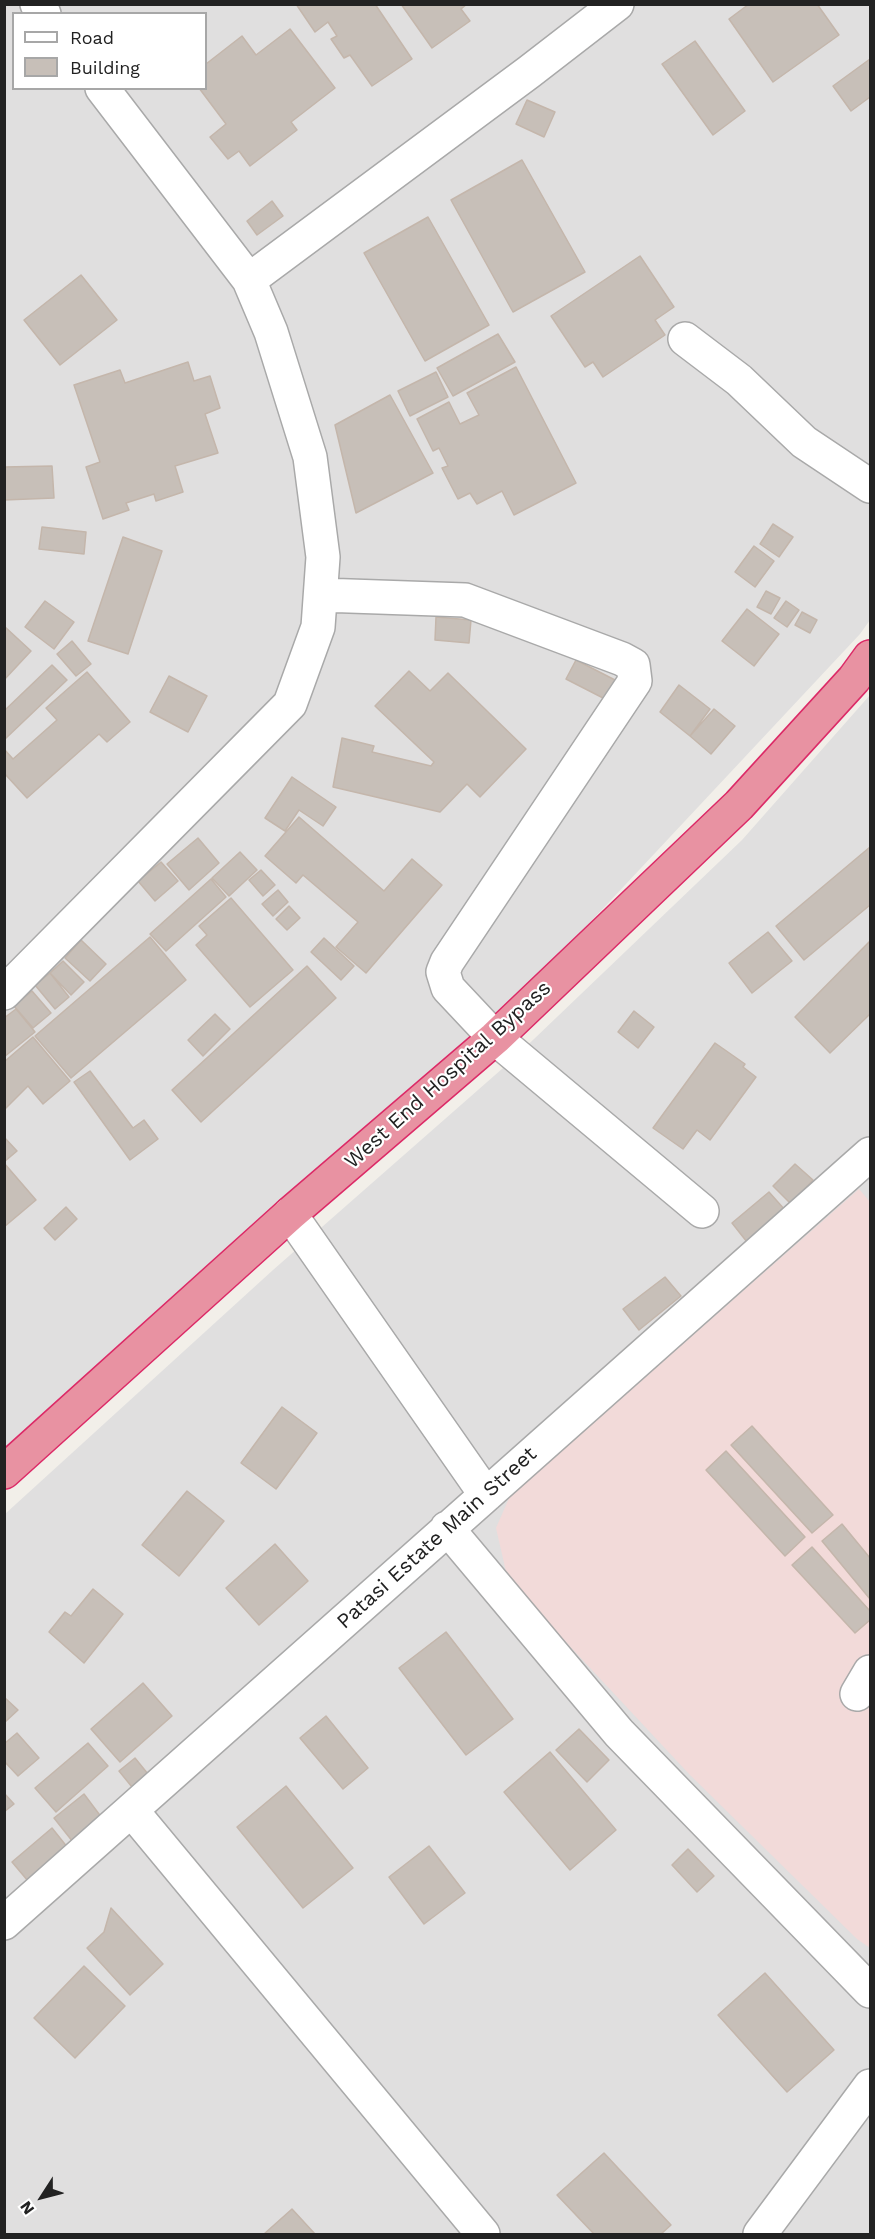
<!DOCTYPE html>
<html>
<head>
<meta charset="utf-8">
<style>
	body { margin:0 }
	#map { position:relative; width:875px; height:2239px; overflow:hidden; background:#f2efe9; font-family:"Work Sans",sans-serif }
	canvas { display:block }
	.frame { position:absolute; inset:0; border:6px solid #222; pointer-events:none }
	.legend { position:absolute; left:12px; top:12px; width:195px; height:78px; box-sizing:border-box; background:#fff; border:2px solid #a7a7a7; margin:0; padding:8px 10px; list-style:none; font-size:18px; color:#222 }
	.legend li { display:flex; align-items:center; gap:12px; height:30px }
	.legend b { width:30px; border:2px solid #a7a7a7 }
	.north { position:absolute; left:12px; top:2167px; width:60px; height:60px; -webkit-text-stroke:4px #fff; paint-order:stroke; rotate:234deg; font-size:16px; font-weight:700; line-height:24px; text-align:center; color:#222 }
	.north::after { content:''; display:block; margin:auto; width:21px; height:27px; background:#222; clip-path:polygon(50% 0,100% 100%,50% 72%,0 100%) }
</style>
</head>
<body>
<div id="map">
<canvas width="875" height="2239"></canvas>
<div class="frame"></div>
<ul class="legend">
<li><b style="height:8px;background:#fff"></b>Road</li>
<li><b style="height:16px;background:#c7bfb8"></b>Building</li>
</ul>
<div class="north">N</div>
</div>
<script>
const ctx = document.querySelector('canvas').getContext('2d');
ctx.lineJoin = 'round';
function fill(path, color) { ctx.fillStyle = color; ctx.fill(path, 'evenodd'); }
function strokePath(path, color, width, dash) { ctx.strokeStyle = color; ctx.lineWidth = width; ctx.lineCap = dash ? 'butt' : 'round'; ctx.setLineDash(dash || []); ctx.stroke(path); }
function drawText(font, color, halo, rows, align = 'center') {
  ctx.font = font + ' "Work Sans",sans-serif'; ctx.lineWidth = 4.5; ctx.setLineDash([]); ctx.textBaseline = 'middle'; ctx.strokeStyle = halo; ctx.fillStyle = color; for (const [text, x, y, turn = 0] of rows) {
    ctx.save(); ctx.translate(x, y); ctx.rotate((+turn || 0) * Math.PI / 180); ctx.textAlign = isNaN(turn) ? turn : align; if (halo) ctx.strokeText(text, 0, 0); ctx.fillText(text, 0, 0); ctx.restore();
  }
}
const residential = new Path2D(`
	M 5,5 L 870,5 L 870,620 L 860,634 L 553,962 L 5,1451 ZM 14,14 L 206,14 L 206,88 L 14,88 Z
	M 870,695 L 870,2234 L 5,2234 L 5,1514 L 273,1270 L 511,1061 L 742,840 Z`);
const commercial = new Path2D(`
	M 859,1189 L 870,1202 L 870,1948 L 857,1939 L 690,1775 L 508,1580 L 496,1528 L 510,1496 Z`);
const building = new Path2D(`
	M 296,4 L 375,4 L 412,59 L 372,86 L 350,55 L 344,58 L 331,39 L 337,36 L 328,22 L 315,32 Z
	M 401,4 L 467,4 L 461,9 L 470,21 L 432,48 Z
	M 749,4 L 817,4 L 839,35 L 773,82 L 729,19 Z
	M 290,29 L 335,88 L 291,122 L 297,130 L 250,166 L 239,151 L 228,159 L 210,137 L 226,124 L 199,88 L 206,88 L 206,64 L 242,36 L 256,55 Z
	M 695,41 L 745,111 L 713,135 L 662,64 Z
	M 870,59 L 870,97 L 851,111 L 833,86 Z
	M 527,100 L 555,112 L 544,137 L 516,124 Z
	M 522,160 L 585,272 L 513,312 L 451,200 Z
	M 272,201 L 283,216 L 257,235 L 247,221 Z
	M 428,217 L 489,325 L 425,361 L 364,253 Z
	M 640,256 L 674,307 L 655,320 L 665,335 L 603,377 L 593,362 L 585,367 L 551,316 Z
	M 81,275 L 117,320 L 60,365 L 24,320 Z
	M 498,334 L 515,362 L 453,396 L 437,368 Z
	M 188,362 L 194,381 L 210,376 L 220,408 L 205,414 L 218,453 L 175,466 L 183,492 L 156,501 L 154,494 L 126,503 L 129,510 L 103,519 L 86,467 L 100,462 L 74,385 L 120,370 L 125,383 Z
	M 516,367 L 576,483 L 514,515 L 502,491 L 477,504 L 470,493 L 458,499 L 442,468 L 448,466 L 439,448 L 433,451 L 417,419 L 449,402 L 460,424 L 479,415 L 467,393 Z
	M 436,372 L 448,397 L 410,416 L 398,391 Z
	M 390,395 L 433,473 L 356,513 L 335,425 Z
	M 52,466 L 54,498 L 4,500 L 4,467 Z
	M 773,524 L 793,537 L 779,557 L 760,544 Z
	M 42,527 L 86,532 L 84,554 L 39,549 Z
	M 123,537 L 162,551 L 128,654 L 88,641 Z
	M 754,546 L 774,561 L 755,587 L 735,572 Z
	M 766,591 L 780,598 L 771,614 L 757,607 Z
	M 45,601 L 74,622 L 54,649 L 25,627 Z
	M 786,601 L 799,610 L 787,627 L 774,618 Z
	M 747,609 L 779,634 L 754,666 L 722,641 Z
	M 802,612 L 817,620 L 810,633 L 795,625 Z
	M 436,617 L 471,620 L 469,643 L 435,640 Z
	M 4,626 L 31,651 L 4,680 Z
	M 72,641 L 91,664 L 76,676 L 57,654 Z
	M 576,660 L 615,680 L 605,699 L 566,679 Z
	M 52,665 L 67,680 L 4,740 L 4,711 Z
	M 409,671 L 430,691 L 448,673 L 526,749 L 480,797 L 467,784 L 440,812 L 333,787 L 342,738 L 374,746 L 372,752 L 431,766 L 434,762 L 375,706 Z
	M 87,672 L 130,722 L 107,742 L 99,734 L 27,798 L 4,773 L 4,749 L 13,759 L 57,720 L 46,708 Z
	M 169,676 L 207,696 L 188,732 L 150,712 Z
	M 679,685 L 710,709 L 690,736 L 660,712 Z
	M 714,709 L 735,726 L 711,754 L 690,736 Z
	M 292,777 L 336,807 L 323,826 L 299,810 L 285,831 L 265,818 Z
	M 299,817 L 384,891 L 412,859 L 442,885 L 366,973 L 336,947 L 358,922 L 303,875 L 296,883 L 265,856 Z
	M 198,838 L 219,863 L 189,890 L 167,864 Z
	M 870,847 L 870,905 L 804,960 L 776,926 Z
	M 240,852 L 257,870 L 229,896 L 212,878 Z
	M 161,862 L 178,881 L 155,901 L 138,881 Z
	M 261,870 L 275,885 L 263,896 L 249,880 Z
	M 211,879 L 226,897 L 166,951 L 150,934 Z
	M 278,890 L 288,902 L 273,916 L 262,904 Z
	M 231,898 L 293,970 L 250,1007 L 196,945 L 207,935 L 199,926 Z
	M 289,906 L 300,918 L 287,930 L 276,919 Z
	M 768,932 L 792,961 L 752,993 L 729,963 Z
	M 150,937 L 186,980 L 71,1078 L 35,1036 Z
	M 324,938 L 354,966 L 341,980 L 311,952 Z
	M 81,940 L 106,964 L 90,981 L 65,958 Z
	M 870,941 L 870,1014 L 830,1053 L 795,1017 Z
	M 63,961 L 84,982 L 71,995 L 50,973 Z
	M 307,966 L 336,998 L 201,1122 L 172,1090 Z
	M 50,973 L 69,997 L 55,1009 L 35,985 Z
	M 32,991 L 51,1013 L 33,1028 L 14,1006 Z
	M 16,1009 L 35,1032 L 4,1057 L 4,1018 Z
	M 634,1011 L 654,1027 L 638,1048 L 618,1032 Z
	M 215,1014 L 230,1029 L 203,1056 L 188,1040 Z
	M 33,1037 L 70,1081 L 43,1104 L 28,1086 L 4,1110 L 4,1062 Z
	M 715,1043 L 745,1064 L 743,1067 L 756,1077 L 710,1140 L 697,1130 L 683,1149 L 653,1128 Z
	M 90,1071 L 133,1128 L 144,1120 L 158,1139 L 130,1160 L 74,1082 Z
	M 4,1137 L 17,1151 L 4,1162 Z
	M 4,1163 L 36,1200 L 4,1227 Z
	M 795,1164 L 813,1180 L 791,1204 L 773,1186 Z
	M 769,1192 L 785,1210 L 747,1242 L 732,1223 Z
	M 66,1207 L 77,1219 L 55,1240 L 44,1228 Z
	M 665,1277 L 681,1296 L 639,1330 L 623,1309 Z
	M 282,1407 L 317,1433 L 276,1489 L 241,1463 Z
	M 752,1426 L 833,1515 L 812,1533 L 731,1445 Z
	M 726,1451 L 805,1537 L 785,1556 L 706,1470 Z
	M 187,1491 L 224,1521 L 179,1576 L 142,1545 Z
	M 842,1524 L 870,1558 L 870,1599 L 822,1541 Z
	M 275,1544 L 308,1581 L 259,1625 L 226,1588 Z
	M 812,1547 L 870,1611 L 870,1620 L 855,1633 L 792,1565 Z
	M 93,1589 L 123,1614 L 84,1663 L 49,1632 L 65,1612 L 71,1616 Z
	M 446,1632 L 513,1719 L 466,1755 L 399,1668 Z
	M 143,1683 L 172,1716 L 120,1762 L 91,1729 Z
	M 4,1697 L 18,1710 L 4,1723 Z
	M 326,1716 L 368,1768 L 343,1789 L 300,1738 Z
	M 579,1729 L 609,1760 L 587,1782 L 556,1750 Z
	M 17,1733 L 39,1758 L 18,1776 L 4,1761 L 4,1744 Z
	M 88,1743 L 108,1766 L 56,1812 L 35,1788 Z
	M 550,1752 L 616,1830 L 570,1870 L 504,1792 Z
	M 135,1758 L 148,1774 L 132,1787 L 119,1771 Z
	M 286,1786 L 353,1868 L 303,1908 L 237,1827 Z
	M 4,1793 L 14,1804 L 4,1812 Z
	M 84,1794 L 102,1818 L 73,1842 L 54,1818 Z
	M 52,1828 L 68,1848 L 28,1881 L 12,1862 Z
	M 429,1846 L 465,1893 L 424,1924 L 389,1877 Z
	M 688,1849 L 714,1876 L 697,1892 L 672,1865 Z
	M 111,1908 L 163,1964 L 130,1995 L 87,1948 L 104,1932 Z
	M 84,1966 L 125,2006 L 75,2058 L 34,2018 Z
	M 765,1973 L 834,2050 L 787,2092 L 718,2015 Z
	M 604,2153 L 671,2225 L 661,2234 L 594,2234 L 557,2195 Z
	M 292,2209 L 315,2234 L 264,2234 Z`);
const minor = new Path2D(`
	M 37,4 L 44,14
	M 249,280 L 529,72 L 617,4
	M 685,339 L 739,380 L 804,442 L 870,486
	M 321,595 L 465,600 L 622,659 L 633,665 L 635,681 L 447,962 L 443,972 L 448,988 L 495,1038 L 702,1211
	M 4,993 L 290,704 L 318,627 L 323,557 L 310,457 L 271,332 L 249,280 L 102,88
	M 290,1214 L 486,1495
	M 447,1528 L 619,1733 L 870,1991
	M 857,1694 L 870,1672
	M 132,1811 L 483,2234
	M 4,1923 L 870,1154
	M 760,2234 L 870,2086`);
const highway = new Path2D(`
	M 4,1472 L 290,1214 L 495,1038 L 739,805 L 854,679 L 870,657`);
const streetNames = [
	["West End Hospital Bypass",448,1075,-42],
	["Patasi Estate Main Street",437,1538,-42]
];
fill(residential, '#e0dfdf');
fill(commercial, '#f2dad9');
fill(building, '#c7bfb8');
strokePath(building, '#c4b6ab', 1.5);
strokePath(minor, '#a9a9a9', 36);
strokePath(highway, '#dc2a67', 36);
strokePath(minor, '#fff', 33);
strokePath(highway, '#e892a2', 33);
drawText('21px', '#222', '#fff', streetNames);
</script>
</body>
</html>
